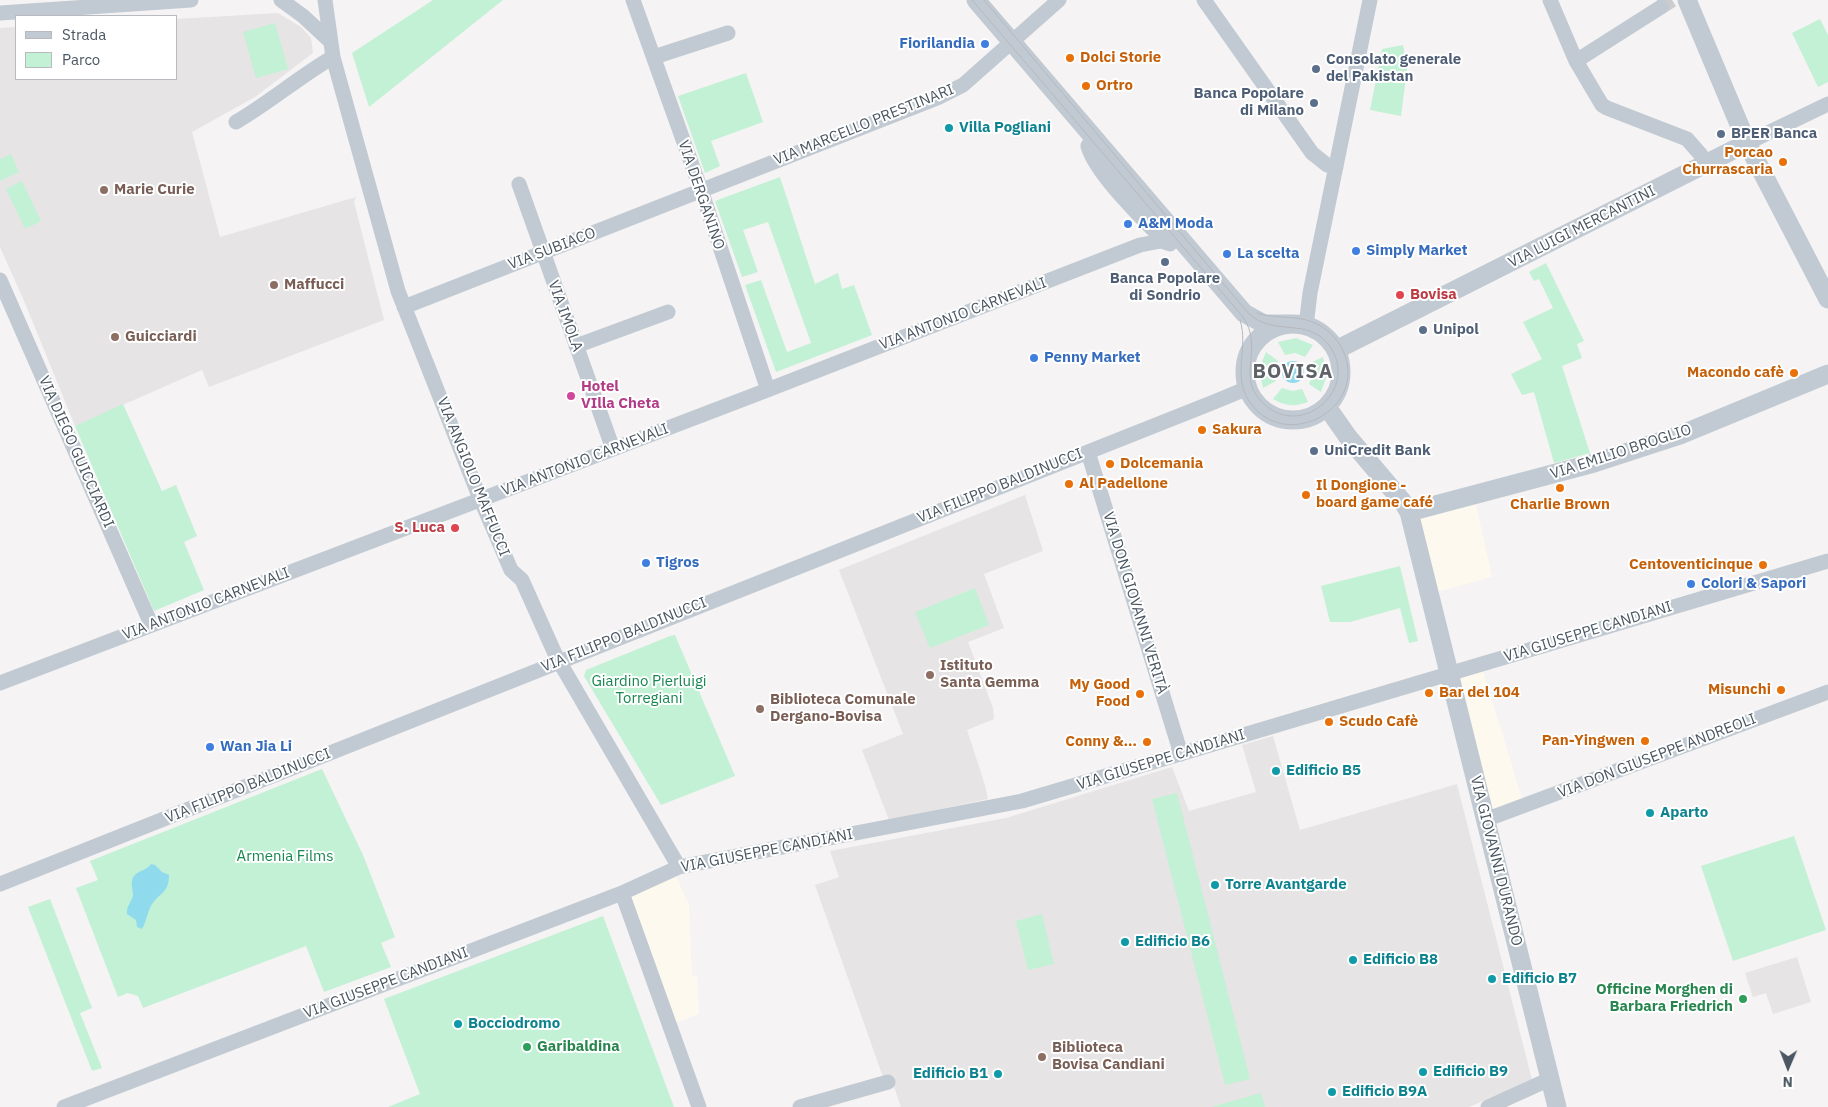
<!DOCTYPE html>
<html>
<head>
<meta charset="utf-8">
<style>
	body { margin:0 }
	#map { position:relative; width:1828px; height:1107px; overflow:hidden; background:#f5f3f3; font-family:"IBM Plex Sans",sans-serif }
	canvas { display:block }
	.legend { position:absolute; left:15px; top:15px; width:162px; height:65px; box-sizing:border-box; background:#fff; border:1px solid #b7bbc0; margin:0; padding:6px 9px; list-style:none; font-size:15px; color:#4a5661 }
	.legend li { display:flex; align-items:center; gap:10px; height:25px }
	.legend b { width:25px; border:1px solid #b7bbc0 }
	.north { position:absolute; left:1763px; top:1042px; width:50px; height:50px; -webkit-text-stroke:4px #fff; paint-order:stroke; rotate:181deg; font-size:14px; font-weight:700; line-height:20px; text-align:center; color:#4a5661 }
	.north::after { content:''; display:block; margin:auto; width:18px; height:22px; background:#4a5661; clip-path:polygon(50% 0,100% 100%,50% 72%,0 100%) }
</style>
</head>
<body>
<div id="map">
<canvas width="1828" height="1107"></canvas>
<ul class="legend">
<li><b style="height:6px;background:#c1cad2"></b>Strada</li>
<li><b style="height:14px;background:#c3f1d5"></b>Parco</li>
</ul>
<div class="north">N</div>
</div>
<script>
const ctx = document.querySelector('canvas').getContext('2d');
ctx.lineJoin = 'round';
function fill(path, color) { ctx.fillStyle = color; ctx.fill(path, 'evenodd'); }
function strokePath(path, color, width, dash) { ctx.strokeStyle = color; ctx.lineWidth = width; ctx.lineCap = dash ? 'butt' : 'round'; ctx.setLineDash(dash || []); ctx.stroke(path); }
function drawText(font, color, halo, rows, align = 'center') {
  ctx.font = font + ' "IBM Plex Sans",sans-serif'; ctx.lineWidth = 4; ctx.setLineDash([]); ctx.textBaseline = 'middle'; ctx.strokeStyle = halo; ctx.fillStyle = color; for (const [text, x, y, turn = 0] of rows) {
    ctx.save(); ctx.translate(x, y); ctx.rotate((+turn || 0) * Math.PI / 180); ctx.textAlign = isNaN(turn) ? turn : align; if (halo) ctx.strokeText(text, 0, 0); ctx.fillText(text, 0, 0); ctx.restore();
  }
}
const commercial = new Path2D(`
	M 1474,495 L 1492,577 L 1429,594 L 1415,511 Z
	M 1481,664 L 1524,805 L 1486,819 L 1449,674 Z
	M 673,870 L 689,905 L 692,976 L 697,977 L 699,1014 L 670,1025 L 622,893 Z`);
const education = new Path2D(`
	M 278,13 L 301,27 L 311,38 L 313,53 L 255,97 L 192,132 L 220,237 L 356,197 L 354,202 L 384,320 L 209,387 L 202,370 L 75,426 L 25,303 L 0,247 L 0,28 L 16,27 L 16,79 L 176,79 L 176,19 Z
	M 1025,495 L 1043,551 L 984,574 L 1004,628 L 968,642 L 993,708 L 994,719 L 967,730 L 985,785 L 988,799 L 889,820 L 862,750 L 903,734 L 839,570 Z
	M 1273,736 L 1300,830 L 1457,784 L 1532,1080 L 1469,1107 L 901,1107 L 890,1075 L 883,1077 L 815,885 L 839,877 L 830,851 L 1006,818 L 1172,767 L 1189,811 L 1256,792 L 1242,745 Z
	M 1797,957 L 1811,1002 L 1773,1014 L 1766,993 L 1753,997 L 1745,973 Z`);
const green = new Path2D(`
	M 433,0 L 503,0 L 369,107 L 352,53 Z
	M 1820,19 L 1828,35 L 1828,82 L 1818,87 L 1792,33 Z
	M 275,23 L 288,69 L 256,78 L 243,32 Z
	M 1403,45 L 1407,69 L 1401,116 L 1370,110 L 1382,49 Z
	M 746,73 L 763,122 L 711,141 L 720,166 L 705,173 L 678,96 Z
	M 11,154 L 19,172 L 0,181 L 0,159 Z
	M 780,177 L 815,284 L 838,273 L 842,289 L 854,285 L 872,335 L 776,372 L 745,285 L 761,280 L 787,352 L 811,343 L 768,222 L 743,230 L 758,272 L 742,277 L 715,201 Z
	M 22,181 L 41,221 L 25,229 L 6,189 Z
	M 1546,263 L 1584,341 L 1577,344 L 1582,358 L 1562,366 L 1590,453 L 1554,463 L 1534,392 L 1522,395 L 1511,374 L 1542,359 L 1523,322 L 1553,308 L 1539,279 L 1534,281 L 1529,272 Z
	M 1296,338 L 1313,345 L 1305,357 L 1295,353 L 1285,355 L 1278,342 Z
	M 1266,352 L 1278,361 L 1274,371 L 1276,381 L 1263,388 L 1259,369 Z
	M 1323,357 L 1327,375 L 1321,392 L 1309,384 L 1313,374 L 1310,363 Z
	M 1282,388 L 1292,391 L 1302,389 L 1308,402 C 1295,407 1285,406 1273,399 Z
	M 123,404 L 162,491 L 176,485 L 197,536 L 184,542 L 204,590 L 154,611 L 75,426 Z
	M 1400,566 L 1418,641 L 1409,643 L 1400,608 L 1350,622 L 1330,622 L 1321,586 Z
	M 975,588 L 989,625 L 930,648 L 915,612 Z
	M 675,635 L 735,776 L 661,805 L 584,676 L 586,670 L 670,636 Z
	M 322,769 L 363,855 L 395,937 L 381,943 L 391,967 L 324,992 L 306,946 L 143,1008 L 138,996 L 128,993 L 118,997 L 76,888 L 98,880 L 90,861 Z
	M 1177,793 L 1250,1079 L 1225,1085 L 1152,799 Z
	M 1794,836 L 1826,930 L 1733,961 L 1701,866 Z
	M 50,899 L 92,1008 L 80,1013 L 102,1068 L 92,1071 L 28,907 Z
	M 1042,914 L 1054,964 L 1028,970 L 1016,921 Z
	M 603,916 L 674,1107 L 388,1107 L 420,1094 L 384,999 Z
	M 1261,1093 L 1265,1107 L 1211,1107 Z`);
const water = new Path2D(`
	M1282 372a11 11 0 1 1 22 0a11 11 0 1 1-22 0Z
	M 151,864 L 155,865 L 162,872 L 169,875 C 169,894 159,892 151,906 C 147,913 146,923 142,929 L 137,927 L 136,920 L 127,914 C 126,906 132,902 133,895 C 133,889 129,881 135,875 C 140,870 147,870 151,864 Z`);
const minorTunnel = new Path2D(`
	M 1661,7 L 1672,0`);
const minor = new Path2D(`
	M 281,0 L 303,16 L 331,42
	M 325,0 L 333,57 L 398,291 L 477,491 L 511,570 L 522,580 L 556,656 L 679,867
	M 633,0 L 701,190 L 768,390
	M 1204,0 L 1312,153 L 1327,165 L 1336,167
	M 1550,0 L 1576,61 L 1602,105 L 1607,108 L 1687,139 L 1701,155 L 1704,165
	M 0,13 L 191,0
	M 654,57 L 728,33
	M 1576,61 L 1661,7
	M 236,122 C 270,102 299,77 333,57
	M 1747,143 L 1828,104
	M 519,184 L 613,449
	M 0,280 L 151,624
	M 404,307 L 937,98 L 963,85 L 1059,0
	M 1306,326 L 1310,293 L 1370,0
	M 576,346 L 668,312
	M 1088,452 L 1181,754
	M 0,683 L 757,394 L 1140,245 L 1161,241 L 1170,244
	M 1485,820 L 1828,692
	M 0,884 L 1214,402 L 1243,390 L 1247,386
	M 622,893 L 699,1107
	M 64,1107 L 622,893 L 679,867 L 1022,801 L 1828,561
	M 800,1107 L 888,1082
	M 1488,1107 L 1550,1079`);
const tertiary = new Path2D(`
	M 976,0 L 1244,313 L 1264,324 L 1289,324
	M 1687,0 L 1747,143 L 1828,299
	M 1090,146 C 1098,173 1143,216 1163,237
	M1245 372a48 48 0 1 1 96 0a48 48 0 1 1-96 0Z
	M 1336,350 L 1747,143
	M 1327,407 L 1348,437 L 1402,501 L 1409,512 L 1557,1107
	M 1409,512 L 1594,463 L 1680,435 L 1828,374`);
const tram = new Path2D(`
	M 972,0 L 1243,317 C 1264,348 1237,375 1260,400 C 1299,444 1363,388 1328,344 C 1306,317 1276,337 1249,314 L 984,0
	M 1240,320 C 1249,348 1232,375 1249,401 C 1283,453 1367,411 1344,353 C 1339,341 1331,332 1319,325 C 1301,314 1277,320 1257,313`);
const markers = [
	[985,44,5,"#3f7fe0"],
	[1070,58,5,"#e8710a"],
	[1316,69,5,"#5c6f8a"],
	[1086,86,5,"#e8710a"],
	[1314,103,5,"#5c6f8a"],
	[949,128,5,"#0f9aa8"],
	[1721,134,5,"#5c6f8a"],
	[1783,162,5,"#e8710a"],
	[104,190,5,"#8d6e63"],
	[1128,224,5,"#3f7fe0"],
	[1356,251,5,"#3f7fe0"],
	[1227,254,5,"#3f7fe0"],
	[1165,262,5,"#5c6f8a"],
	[274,285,5,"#8d6e63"],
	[1400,295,5,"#e0444e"],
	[1423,330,5,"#5c6f8a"],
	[115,337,5,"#8d6e63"],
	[1034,358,5,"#3f7fe0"],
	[1794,373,5,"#e8710a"],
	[571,396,5,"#d1479c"],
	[1202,430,5,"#e8710a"],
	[1314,451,5,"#5c6f8a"],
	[1110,464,5,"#e8710a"],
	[1069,484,5,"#e8710a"],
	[1560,488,5,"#e8710a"],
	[1306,495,5,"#e8710a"],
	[455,528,5,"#e0444e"],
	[646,563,5,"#3f7fe0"],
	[1763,565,5,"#e8710a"],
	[1691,584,5,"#3f7fe0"],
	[930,675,5,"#8d6e63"],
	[1781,690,5,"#e8710a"],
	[1429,693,5,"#e8710a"],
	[1140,694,5,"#e8710a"],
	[760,709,5,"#8d6e63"],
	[1329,722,5,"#e8710a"],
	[1645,741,5,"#e8710a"],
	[1147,742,5,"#e8710a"],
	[210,747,5,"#3f7fe0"],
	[1276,771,5,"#0f9aa8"],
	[1650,813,5,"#0f9aa8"],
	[1215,885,5,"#0f9aa8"],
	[1125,942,5,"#0f9aa8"],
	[1353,960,5,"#0f9aa8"],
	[1492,979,5,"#0f9aa8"],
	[1743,999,5,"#2e9e5b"],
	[458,1024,5,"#0f9aa8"],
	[527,1047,5,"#2e9e5b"],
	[1042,1057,5,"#8d6e63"],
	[1423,1072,5,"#0f9aa8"],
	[998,1074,5,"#0f9aa8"],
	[1332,1092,5,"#0f9aa8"]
];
const shopNames = [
	["Fiorilandia",975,44,"right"],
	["A&M Moda",1138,224],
	["Simply Market",1366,251],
	["La scelta",1237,254],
	["Penny Market",1044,358],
	["Tigros",656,563],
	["Colori & Sapori",1701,584],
	["Wan Jia Li",220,747]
];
const foodNames = [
	["Dolci Storie",1080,58],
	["Ortro",1096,86],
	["Porcao",1773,153,"right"],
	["Churrascaria",1773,170,"right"],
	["Macondo cafè",1784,373,"right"],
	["Sakura",1212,430],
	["Dolcemania",1120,464],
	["Al Padellone",1079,484],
	["Il Dongione -",1316,486],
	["board game café",1316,503],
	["Charlie Brown",1560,505,"center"],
	["Centoventicinque",1753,565,"right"],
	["My Good",1130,685,"right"],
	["Food",1130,702,"right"],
	["Misunchi",1771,690,"right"],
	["Bar del 104",1439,693],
	["Scudo Cafè",1339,722],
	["Pan-Yingwen",1635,741,"right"],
	["Conny &…",1137,742,"right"]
];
const serviceNames = [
	["Consolato generale",1326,60],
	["del Pakistan",1326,77],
	["Banca Popolare",1304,94,"right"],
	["di Milano",1304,111,"right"],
	["BPER Banca",1731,134],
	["Banca Popolare",1165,279,"center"],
	["di Sondrio",1165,296,"center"],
	["Unipol",1433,330],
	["UniCredit Bank",1324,451]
];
const streetNames = [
	["VIA MARCELLO PRESTINARI",864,125,-22],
	["VIA DERGANINO",701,195,71],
	["VIA LUIGI MERCANTINI",1582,227,-27],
	["VIA SUBIACO",552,249,-21],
	["VIA ANTONIO CARNEVALI",963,314,-21],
	["VIA IMOLA",565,316,70],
	["VIA DIEGO GUICCIARDI",76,452,66],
	["VIA EMILIO BROGLIO",1621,452,-18],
	["VIA ANTONIO CARNEVALI",585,460,-21],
	["VIA ANGIOLO MAFFUCCI",473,477,68],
	["VIA FILIPPO BALDINUCCI",1000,486,-22],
	["VIA DON GIOVANNI VERITÀ",1135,603,73],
	["VIA ANTONIO CARNEVALI",206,604,-21],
	["VIA GIUSEPPE CANDIANI",1588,632,-17],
	["VIA FILIPPO BALDINUCCI",624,635,-22],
	["VIA DON GIUSEPPE ANDREOLI",1657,756,-21],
	["VIA GIUSEPPE CANDIANI",1161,760,-17],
	["VIA FILIPPO BALDINUCCI",248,786,-22],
	["VIA GIUSEPPE CANDIANI",767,851,-11],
	["VIA GIOVANNI DURANDO",1496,861,76],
	["VIA GIUSEPPE CANDIANI",386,983,-21]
];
const cultureNames = [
	["Villa Pogliani",959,128],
	["Edificio B5",1286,771],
	["Aparto",1660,813],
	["Torre Avantgarde",1225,885],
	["Edificio B6",1135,942],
	["Edificio B8",1363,960],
	["Edificio B7",1502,979],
	["Bocciodromo",468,1024],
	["Edificio B9",1433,1072],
	["Edificio B1",988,1074,"right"],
	["Edificio B9A",1342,1092]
];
const educationNames = [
	["Marie Curie",114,190],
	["Maffucci",284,285],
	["Guicciardi",125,337],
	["Istituto",940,666],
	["Santa Gemma",940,683],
	["Biblioteca Comunale",770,700],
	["Dergano-Bovisa",770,717],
	["Biblioteca",1052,1048],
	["Bovisa Candiani",1052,1065]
];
const healthNames = [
	["Bovisa",1410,295],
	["S. Luca",445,528,"right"]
];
const hotelNames = [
	["Hotel",581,387],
	["VIlla Cheta",581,404]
];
const parkNames = [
	["Giardino Pierluigi",649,682],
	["Torregiani",649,699],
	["Armenia Films",285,857]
];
const leisureNames = [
	["Officine Morghen di",1733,990],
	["Barbara Friedrich",1733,1007],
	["Garibaldina",537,1047,"left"]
];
const districtNames = [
	["BOVISA",1293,372]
];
fill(commercial, '#fdf9ef');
fill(education, '#e6e4e5');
fill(green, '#c3f1d5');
fill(water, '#90daee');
strokePath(minorTunnel, '#caccce', 15, [15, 8]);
strokePath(minor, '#c1cad2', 15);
strokePath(tertiary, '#c1cad2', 19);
strokePath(tram, '#b5b8bd', 1);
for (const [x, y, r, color] of markers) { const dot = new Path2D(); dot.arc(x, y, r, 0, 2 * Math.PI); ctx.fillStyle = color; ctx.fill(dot); strokePath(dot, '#fff', 2); }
drawText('bold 15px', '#366cbe', '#fff', shopNames, 'left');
drawText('bold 15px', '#c56008', '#fff', foodNames, 'left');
drawText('bold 15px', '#4e5e75', '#fff', serviceNames, 'left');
drawText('15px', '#4a5661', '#fff', streetNames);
drawText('bold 15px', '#0d838f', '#fff', cultureNames, 'left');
drawText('bold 15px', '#785e54', '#fff', educationNames, 'left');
drawText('bold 15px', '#be3a42', '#fff', healthNames, 'left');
drawText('bold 15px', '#b23c85', '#fff', hotelNames, 'left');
drawText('15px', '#17864f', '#fff', parkNames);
drawText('bold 15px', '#27864d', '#fff', leisureNames, 'right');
ctx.letterSpacing = '1px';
drawText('bold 20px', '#5f6368', '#fff', districtNames);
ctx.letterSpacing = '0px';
</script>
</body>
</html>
